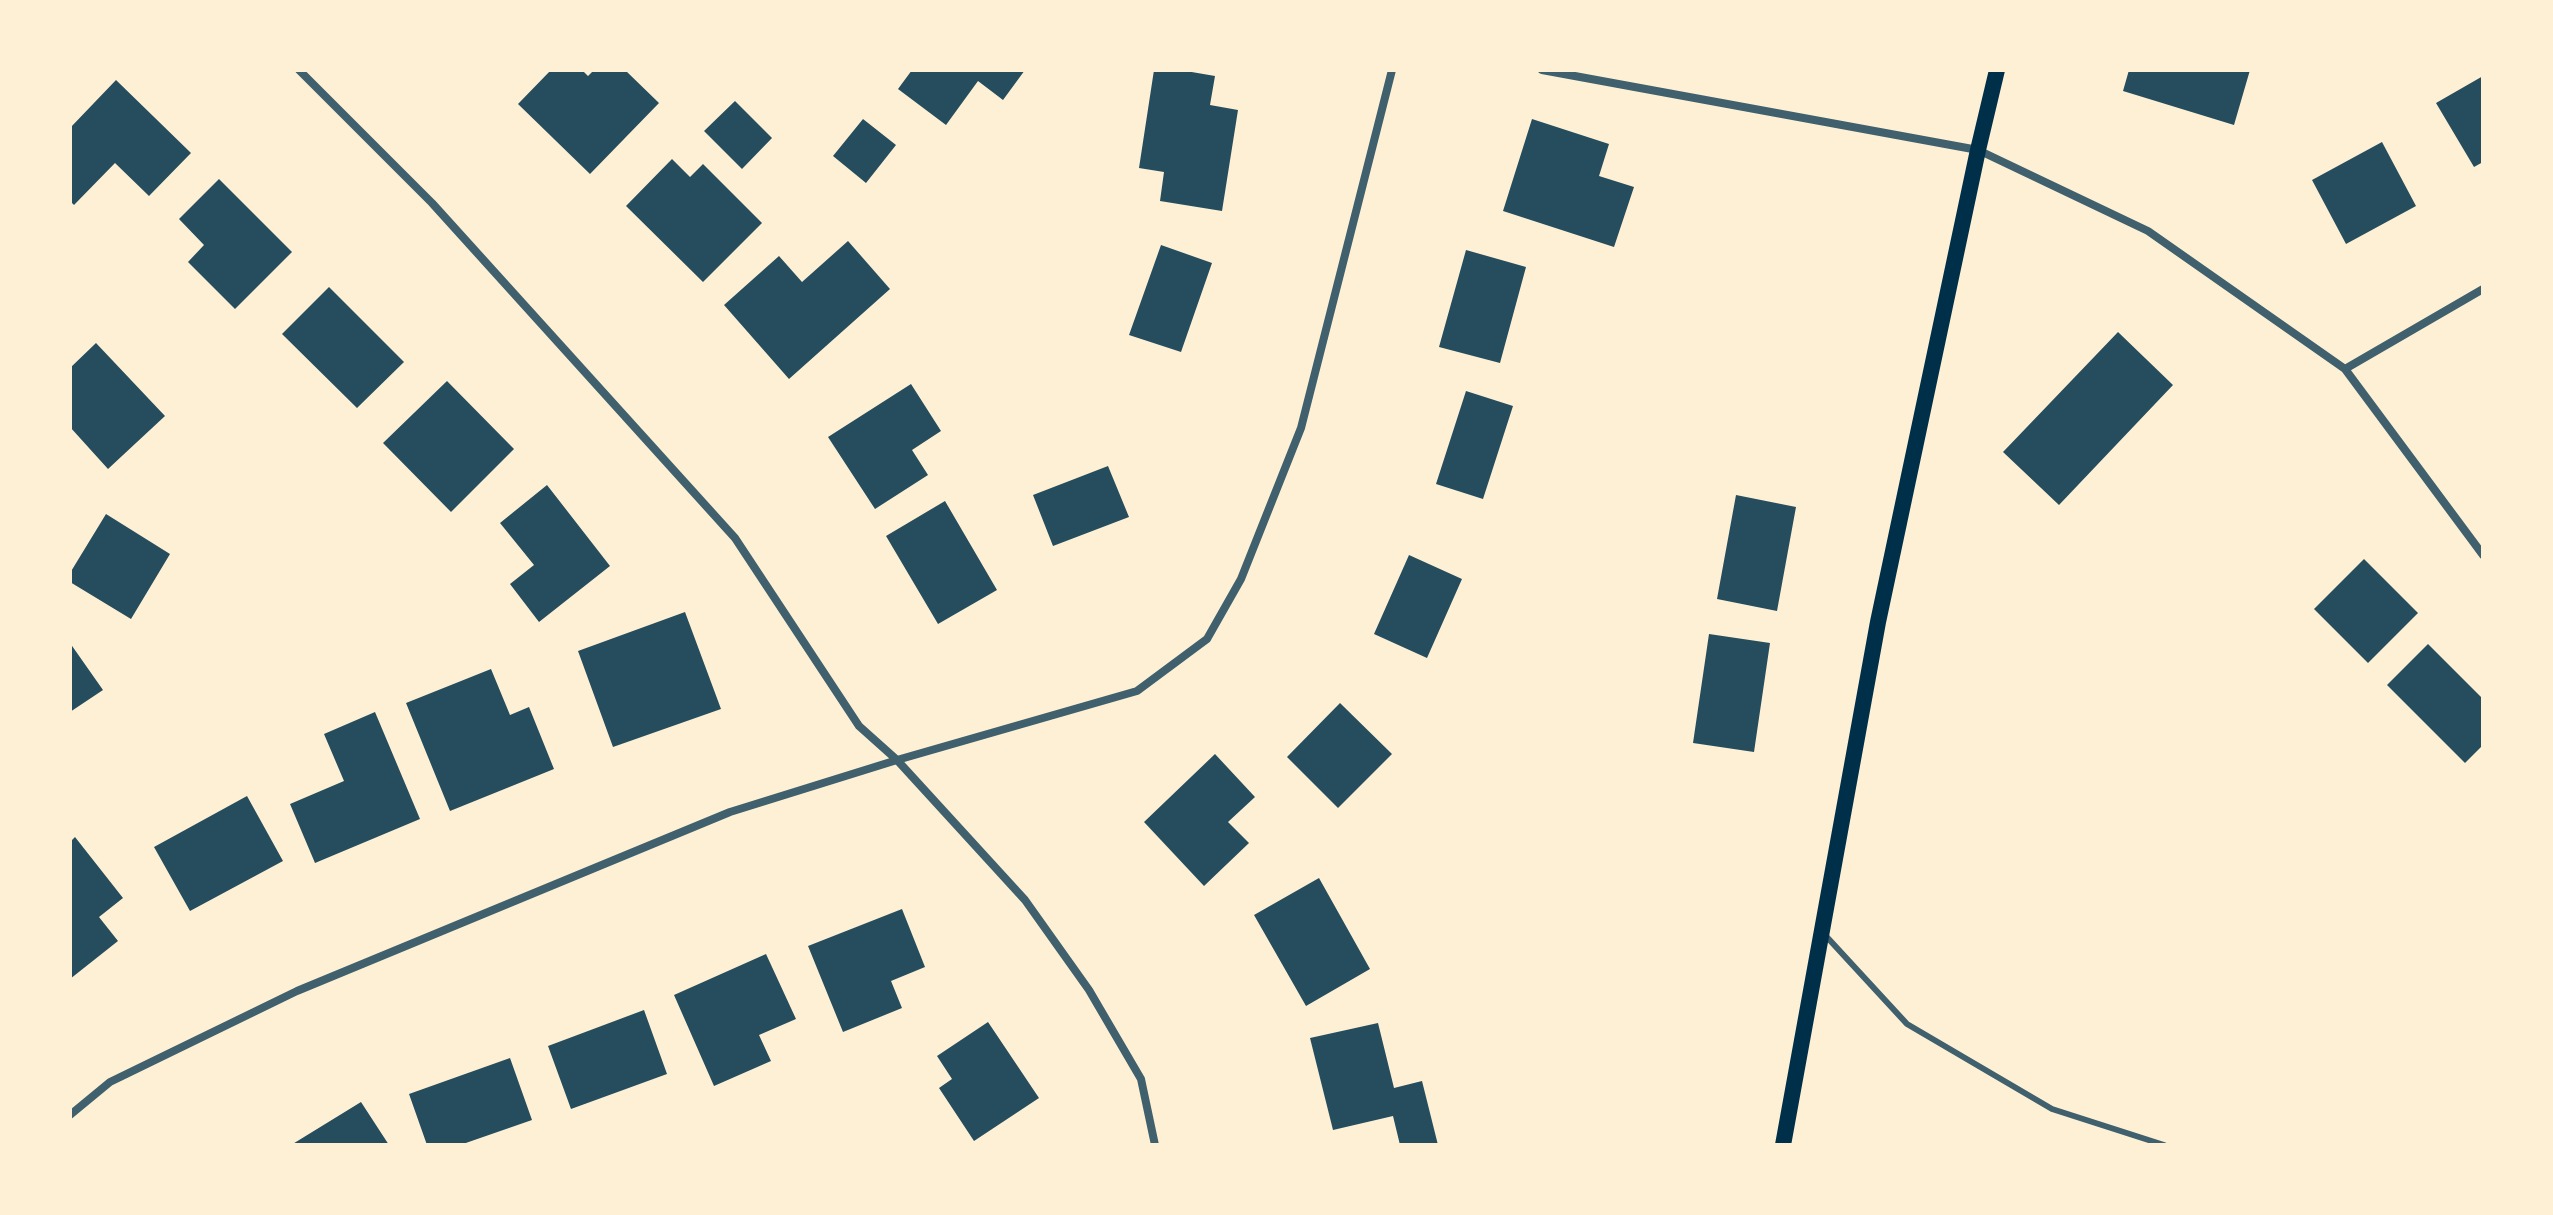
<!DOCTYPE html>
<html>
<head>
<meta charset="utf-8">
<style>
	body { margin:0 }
	#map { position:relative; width:2553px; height:1215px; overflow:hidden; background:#fdf0d5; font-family:"Nunito Sans",sans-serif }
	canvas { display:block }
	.frame { position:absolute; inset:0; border:72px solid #fdf0d5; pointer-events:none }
</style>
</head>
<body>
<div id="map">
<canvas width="2553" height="1215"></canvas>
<div class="frame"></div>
</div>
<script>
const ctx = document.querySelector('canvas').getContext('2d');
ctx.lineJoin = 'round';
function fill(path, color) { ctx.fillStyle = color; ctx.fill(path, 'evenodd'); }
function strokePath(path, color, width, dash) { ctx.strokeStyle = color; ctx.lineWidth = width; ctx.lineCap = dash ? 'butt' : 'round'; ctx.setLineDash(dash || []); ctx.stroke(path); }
const building = new Path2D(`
	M 551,70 L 582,70 L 588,76 L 594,70 L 625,70 L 659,103 L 590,174 L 518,104 Z
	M 912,70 L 1025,70 L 1003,100 L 978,81 L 946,125 L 898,89 Z
	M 1154,70 L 1180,70 L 1215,76 L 1210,105 L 1238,110 L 1222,211 L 1160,201 L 1164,172 L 1139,168 Z
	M 2129,70 L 2250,70 L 2234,125 L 2123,91 Z
	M 2483,76 L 2483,162 L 2474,167 L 2436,103 Z
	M 116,80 L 191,153 L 149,196 L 115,163 L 74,205 L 70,201 L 70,128 Z
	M 735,101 L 772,138 L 742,169 L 704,131 Z
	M 863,119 L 896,145 L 866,183 L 833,156 Z
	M 1532,119 L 1609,144 L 1599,176 L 1634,187 L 1614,247 L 1503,211 Z
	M 2382,142 L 2416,206 L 2346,244 L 2312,180 Z
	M 672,159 L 690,177 L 703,164 L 762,223 L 703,282 L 626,206 Z
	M 219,179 L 292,252 L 235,309 L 188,262 L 204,245 L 179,219 Z
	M 848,241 L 890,289 L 789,379 L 724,305 L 779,256 L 802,282 Z
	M 1161,245 L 1212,263 L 1181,352 L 1129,335 Z
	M 1466,250 L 1526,267 L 1500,363 L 1439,347 Z
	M 329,287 L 404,362 L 357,408 L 282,334 Z
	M 2118,332 L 2173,385 L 2059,505 L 2003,452 Z
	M 96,343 L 165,416 L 108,469 L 70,427 L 70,368 Z
	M 447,381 L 514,449 L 451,512 L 383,443 Z
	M 911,384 L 941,431 L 912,450 L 928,475 L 875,509 L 828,437 Z
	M 1466,391 L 1513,406 L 1483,499 L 1436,484 Z
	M 1108,466 L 1129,517 L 1053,546 L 1033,495 Z
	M 547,485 L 610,566 L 539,622 L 510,584 L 534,565 L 500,523 Z
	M 1736,495 L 1796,507 L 1777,611 L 1717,599 Z
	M 945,501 L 997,590 L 938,624 L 886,536 Z
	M 106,514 L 170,554 L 131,619 L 70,582 L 70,573 Z
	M 1409,555 L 1462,579 L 1427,658 L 1374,634 Z
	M 2364,559 L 2418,613 L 2368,663 L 2314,609 Z
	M 685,612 L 721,709 L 613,747 L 578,651 Z
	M 1709,634 L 1770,643 L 1754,752 L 1693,743 Z
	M 70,643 L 103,690 L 70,712 Z
	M 2428,644 L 2483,699 L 2483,745 L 2465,763 L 2387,685 Z
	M 491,669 L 510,715 L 529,707 L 554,769 L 450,811 L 406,703 Z
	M 1340,703 L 1392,754 L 1338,808 L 1287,757 Z
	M 375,712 L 420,819 L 315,863 L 290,804 L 344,781 L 324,734 Z
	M 1215,754 L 1255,797 L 1228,822 L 1249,843 L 1204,886 L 1144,822 Z
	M 247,796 L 283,861 L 190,911 L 154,847 Z
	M 75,837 L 123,898 L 99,917 L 118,941 L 70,979 L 70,842 Z
	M 1319,878 L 1370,969 L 1306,1006 L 1254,915 Z
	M 902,909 L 925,967 L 891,981 L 902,1008 L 843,1032 L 808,946 Z
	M 766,954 L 796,1019 L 759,1035 L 771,1061 L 714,1086 L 674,995 Z
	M 644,1010 L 667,1074 L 571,1109 L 548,1046 Z
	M 988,1022 L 1039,1098 L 974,1141 L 939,1088 L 952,1079 L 937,1056 Z
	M 1378,1023 L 1394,1088 L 1422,1081 L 1438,1145 L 1400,1145 L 1393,1116 L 1333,1130 L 1310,1038 Z
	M 510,1058 L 532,1120 L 460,1145 L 427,1145 L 409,1094 Z
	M 361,1102 L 389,1145 L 291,1145 Z`);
const service = new Path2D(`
	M 1825,935 L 1907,1024 L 2052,1109 L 2164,1145`);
const minor = new Path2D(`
	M 299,70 L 432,203 L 735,538 L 859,726 L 897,760 L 1025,900 L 1089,990 L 1141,1079 L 1155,1145
	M 1542,70 L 1978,150 L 2148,231 L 2345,369 L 2483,555
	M 2345,369 L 2483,289
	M 70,1115 L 110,1082 L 297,991 L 730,812 L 897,760 L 1137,691 L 1207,639 L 1241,579 L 1301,428 L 1392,70`);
const secondary = new Path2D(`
	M 1783,1145 L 1878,622 L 1978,150 L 1997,70`);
fill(building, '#264d5e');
strokePath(service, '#3f606c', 6);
strokePath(minor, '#3f606c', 8);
strokePath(secondary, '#003049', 16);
</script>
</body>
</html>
